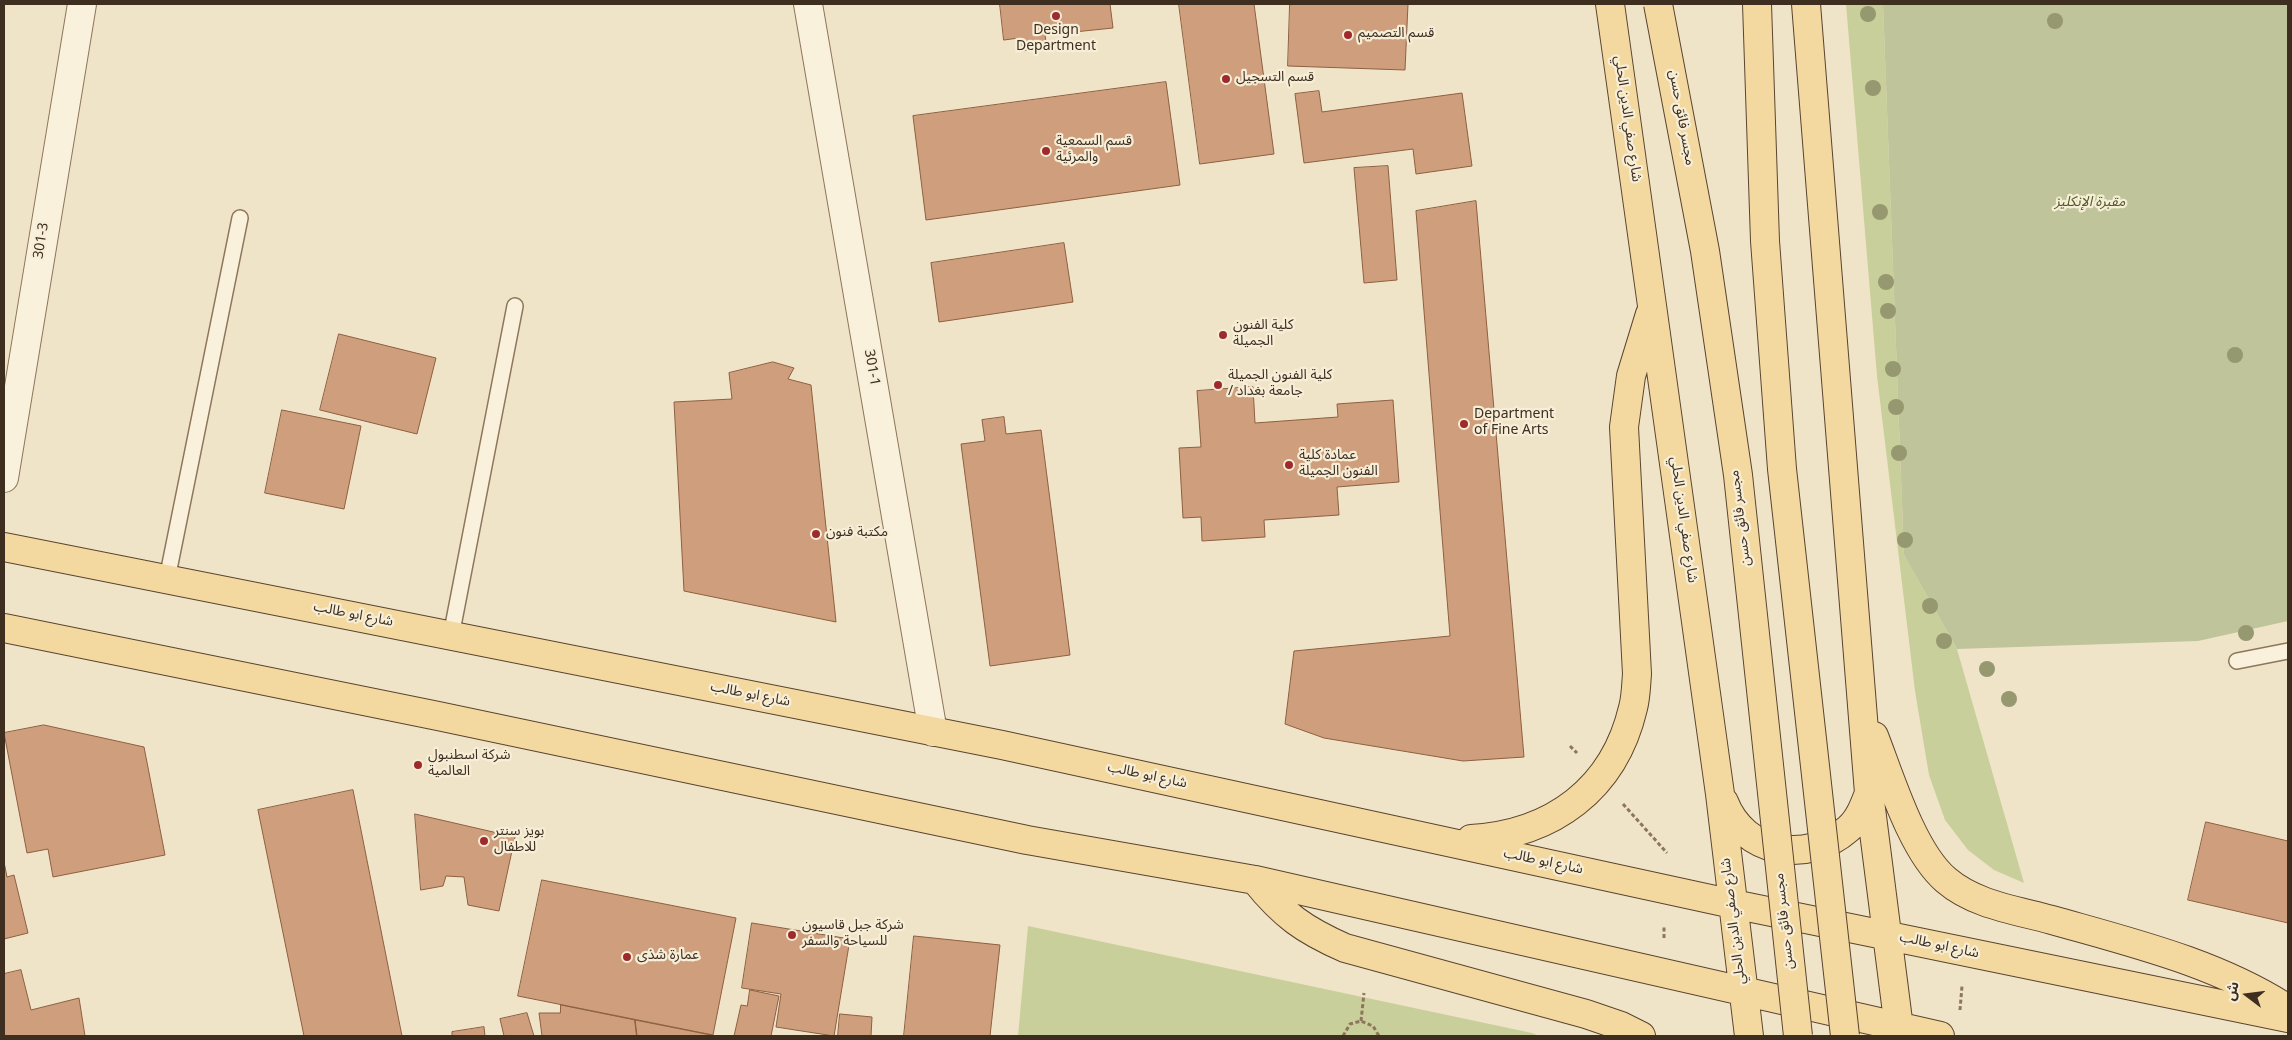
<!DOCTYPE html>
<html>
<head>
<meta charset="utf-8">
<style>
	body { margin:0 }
	#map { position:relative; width:2292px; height:1040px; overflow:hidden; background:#f0e4c8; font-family:Georgia,"Noto Sans Arabic",serif }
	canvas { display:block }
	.frame { position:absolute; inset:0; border:5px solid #3d2e20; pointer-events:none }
	.north { position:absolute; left:2222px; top:970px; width:50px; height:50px; -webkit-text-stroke:4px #f7eed8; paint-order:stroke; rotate:285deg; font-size:14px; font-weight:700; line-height:20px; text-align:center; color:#3d2e20 }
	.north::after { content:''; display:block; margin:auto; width:18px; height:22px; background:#3d2e20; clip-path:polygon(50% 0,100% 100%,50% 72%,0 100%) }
</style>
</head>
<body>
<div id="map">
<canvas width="2292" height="1040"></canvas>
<div class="frame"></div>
<div class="north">ش</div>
</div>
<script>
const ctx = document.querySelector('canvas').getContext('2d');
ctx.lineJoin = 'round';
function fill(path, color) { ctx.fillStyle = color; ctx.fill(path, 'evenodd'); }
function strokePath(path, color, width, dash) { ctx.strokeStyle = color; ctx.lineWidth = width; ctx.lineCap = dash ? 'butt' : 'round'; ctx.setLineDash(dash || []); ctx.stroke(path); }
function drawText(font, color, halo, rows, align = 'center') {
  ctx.font = font + ' Georgia,"Noto Sans Arabic",serif'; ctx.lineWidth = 4.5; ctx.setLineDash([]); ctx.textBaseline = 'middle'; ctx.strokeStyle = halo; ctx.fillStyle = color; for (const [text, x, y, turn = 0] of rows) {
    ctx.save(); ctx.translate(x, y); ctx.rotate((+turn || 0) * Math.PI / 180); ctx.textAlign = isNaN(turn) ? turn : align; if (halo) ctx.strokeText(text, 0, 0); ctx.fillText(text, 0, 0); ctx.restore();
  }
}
const green = new Path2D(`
	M 1846,4 L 1883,4 L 1904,555 L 1957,649 L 2024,883 L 1994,870 L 1968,850 L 1945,820 L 1929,775 L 1915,691 L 1877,376 Z
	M 1028,926 L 1532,1033 L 1539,1036 L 1018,1036 Z`);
const cemetery = new Path2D(`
	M 1883,4 L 2288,4 L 2288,621 L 2198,641 L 1957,649 L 1904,555 Z`);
const building = new Path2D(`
	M 1000,4 L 1110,4 L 1113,28 L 1045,35 L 1047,48 L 1021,51 L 1019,38 L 1004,40 Z
	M 1179,4 L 1254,4 L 1274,154 L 1200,164 Z
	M 1290,4 L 1408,4 L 1405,70 L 1288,66 Z
	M 1166,82 L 1180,185 L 926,220 L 913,116 Z
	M 1319,91 L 1322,112 L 1462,93 L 1472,166 L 1416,174 L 1413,149 L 1304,163 L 1295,94 Z
	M 1388,166 L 1397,280 L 1364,283 L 1354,168 Z
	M 1476,201 L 1524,757 L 1463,761 L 1324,738 L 1285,724 L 1294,651 L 1450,636 L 1416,211 Z
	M 1064,243 L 1073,302 L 939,322 L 931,263 Z
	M 339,334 L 436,358 L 417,434 L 320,410 Z
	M 773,362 L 794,368 L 788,379 L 811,385 L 836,622 L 684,591 L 674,402 L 732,399 L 729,373 Z
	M 1253,387 L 1255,423 L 1338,417 L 1337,404 L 1393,400 L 1399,482 L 1337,487 L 1339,515 L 1264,520 L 1265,537 L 1202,541 L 1201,517 L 1183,518 L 1179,448 L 1201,447 L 1197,391 Z
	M 282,410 L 361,426 L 344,509 L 265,493 Z
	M 1004,417 L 1006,434 L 1041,430 L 1070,655 L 990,666 L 961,444 L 985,441 L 982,420 Z
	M 44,725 L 144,747 L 165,855 L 53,877 L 48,849 L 27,853 L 4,733 Z
	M 353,790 L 402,1036 L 304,1036 L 258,810 Z
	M 415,814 L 515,837 L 499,911 L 468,905 L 464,877 L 446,876 L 443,886 L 421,890 Z
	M 2206,822 L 2288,841 L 2288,923 L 2188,900 Z
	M 4,862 L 7,877 L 14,875 L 28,933 L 4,939 Z
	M 542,880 L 736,918 L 713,1035 L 518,996 Z
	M 752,923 L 850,939 L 834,1036 L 776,1027 L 781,994 L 742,988 Z
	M 914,936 L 1000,945 L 990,1036 L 904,1036 Z
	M 21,970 L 31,1010 L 79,998 L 85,1036 L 4,1036 L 4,974 Z
	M 750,990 L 779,996 L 771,1036 L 734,1036 L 741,1005 L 747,1006 Z
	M 561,1005 L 635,1020 L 637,1036 L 542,1036 L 539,1013 L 560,1013 Z
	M 527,1013 L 534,1036 L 504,1036 L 500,1019 Z
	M 840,1014 L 872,1017 L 871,1036 L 838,1036 Z
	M 635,1020 L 716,1036 L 637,1036 Z
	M 484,1027 L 485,1036 L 452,1036 L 452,1032 Z`);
const path = new Path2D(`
	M 1570,746 L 1577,753
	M 1623,804 L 1667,853
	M 1664,938 L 1664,925
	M 1960,1010 L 1962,986
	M 1361,1021 L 1364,993
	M 1343,1036 L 1350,1024 L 1361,1021 L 1373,1026 L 1379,1036`);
const service = new Path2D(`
	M 167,579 L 240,218
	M 451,636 L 515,306
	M 2237,661 L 2288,651`);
const minor = new Path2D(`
	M 808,4 L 933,732
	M 4,478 L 82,4`);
const primary = new Path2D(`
	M 1610,4 L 1720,794 L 1749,1036
	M 1806,4 L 1869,793 L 1900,1036
	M 4,547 L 1002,745 L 1733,904 L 2288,1018
	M 4,628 L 438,716 L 1027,840 L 1255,880 L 1940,1036
	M 1874,736 C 1890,777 1912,851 1946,880 C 1975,905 2016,910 2052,920 C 2133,943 2217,963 2288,1009
	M 1724,802 C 1744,854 1807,865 1848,829 C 1859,820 1864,806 1869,793
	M 1471,839 C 1553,834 1614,789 1633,708 C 1636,697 1636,685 1637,674 L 1624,427 L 1631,376 L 1650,314
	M 1255,880 C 1283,915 1304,930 1345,948 L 1586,1014 L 1621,1026 L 1641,1036`);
const primaryBridge = new Path2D(`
	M 1658,4 L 1705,251 L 1738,475 L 1798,1036
	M 1757,4 L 1765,241 L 1782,469 L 1845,1036`);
const trees = [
	[1868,14],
	[2055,21],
	[1873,88],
	[1880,212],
	[1886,282],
	[1888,311],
	[2235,355],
	[1893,369],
	[1896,407],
	[1899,453],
	[1905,540],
	[1930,606],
	[2246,633],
	[1944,641],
	[1987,669],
	[2009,699]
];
const markers = [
	[1056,16,5,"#9e2a2b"],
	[1348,35,5,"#9e2a2b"],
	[1226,79,5,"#9e2a2b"],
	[1046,151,5,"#9e2a2b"],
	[1223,335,5,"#9e2a2b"],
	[1218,385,5,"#9e2a2b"],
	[1464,424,5,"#9e2a2b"],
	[1289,465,5,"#9e2a2b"],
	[816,534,5,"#9e2a2b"],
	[418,765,5,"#9e2a2b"],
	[484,841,5,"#9e2a2b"],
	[792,935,5,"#9e2a2b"],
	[627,957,5,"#9e2a2b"]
];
const poiNames = [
	["Design",1056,32,"center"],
	["Department",1056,48,"center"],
	["قسم التصميم",1358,35],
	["قسم التسجيل",1236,79],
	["قسم السمعية",1056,143],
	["والمرئية",1056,159],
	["كلية الفنون",1233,327],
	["الجميلة",1233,343],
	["كلية الفنون الجميلة",1228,377],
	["/ جامعة بغداد",1228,393],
	["Department",1474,416],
	["of Fine Arts",1474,432],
	["عمادة كلية",1299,457],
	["الفنون الجميلة",1299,473],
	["مكتبة فنون",826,534],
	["شركة اسطنبول",428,757],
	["العالمية",428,773],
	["بويز سنتر",494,833],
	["للاطفال",494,849],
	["شركة جبل قاسيون",802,927],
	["للسياحة والسفر",802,943],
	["عمارة شذى",637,957]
];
const streetNames = [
	["مجسر فائق حسن",1680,118,80],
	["شارع صفي الدين الحلي",1626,119,82],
	["301-3",43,241,-81],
	["301-1",870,368,80],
	["مجسر فائق حسن",1742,518,-97],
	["شارع صفي الدين الحلي",1682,520,82],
	["شارع ابو طالب",353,616,11],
	["شارع ابو طالب",750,696,11],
	["شارع ابو طالب",1147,777,12],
	["شارع ابو طالب",1543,863,12],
	["شارع صفي الدين الحلي",1735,921,-97],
	["مجسر فائق حسن",1786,921,-96],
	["شارع ابو طالب",1939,947,12]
];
const parkNames = [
	["مقبرة الإنكليز",2090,204]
];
fill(green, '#c9cf9b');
fill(cemetery, '#bfc49a');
fill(building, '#cf9f7d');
strokePath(building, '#8d5f41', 1);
strokePath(service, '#8d765c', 18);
strokePath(minor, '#8d765c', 30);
strokePath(primary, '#5b4430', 30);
strokePath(path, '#8d765c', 3, [4, 2.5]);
strokePath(service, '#faf1dc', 15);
strokePath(minor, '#faf1dc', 28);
strokePath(primary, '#f3d9a0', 28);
strokePath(primaryBridge, '#5b4430', 30, []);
strokePath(primaryBridge, '#f3d9a0', 28);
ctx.fillStyle = '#96986f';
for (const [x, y] of trees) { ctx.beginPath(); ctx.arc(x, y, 8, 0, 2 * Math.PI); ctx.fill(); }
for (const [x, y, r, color] of markers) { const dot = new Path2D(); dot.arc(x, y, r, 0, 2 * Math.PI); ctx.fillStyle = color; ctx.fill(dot); strokePath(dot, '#f7eed8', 2); }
drawText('14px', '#3d2e20', '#f7eed8', poiNames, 'left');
drawText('14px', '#3d2e20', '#f7eed8', streetNames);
drawText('italic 14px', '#4d5a26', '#f7eed8', parkNames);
</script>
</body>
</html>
